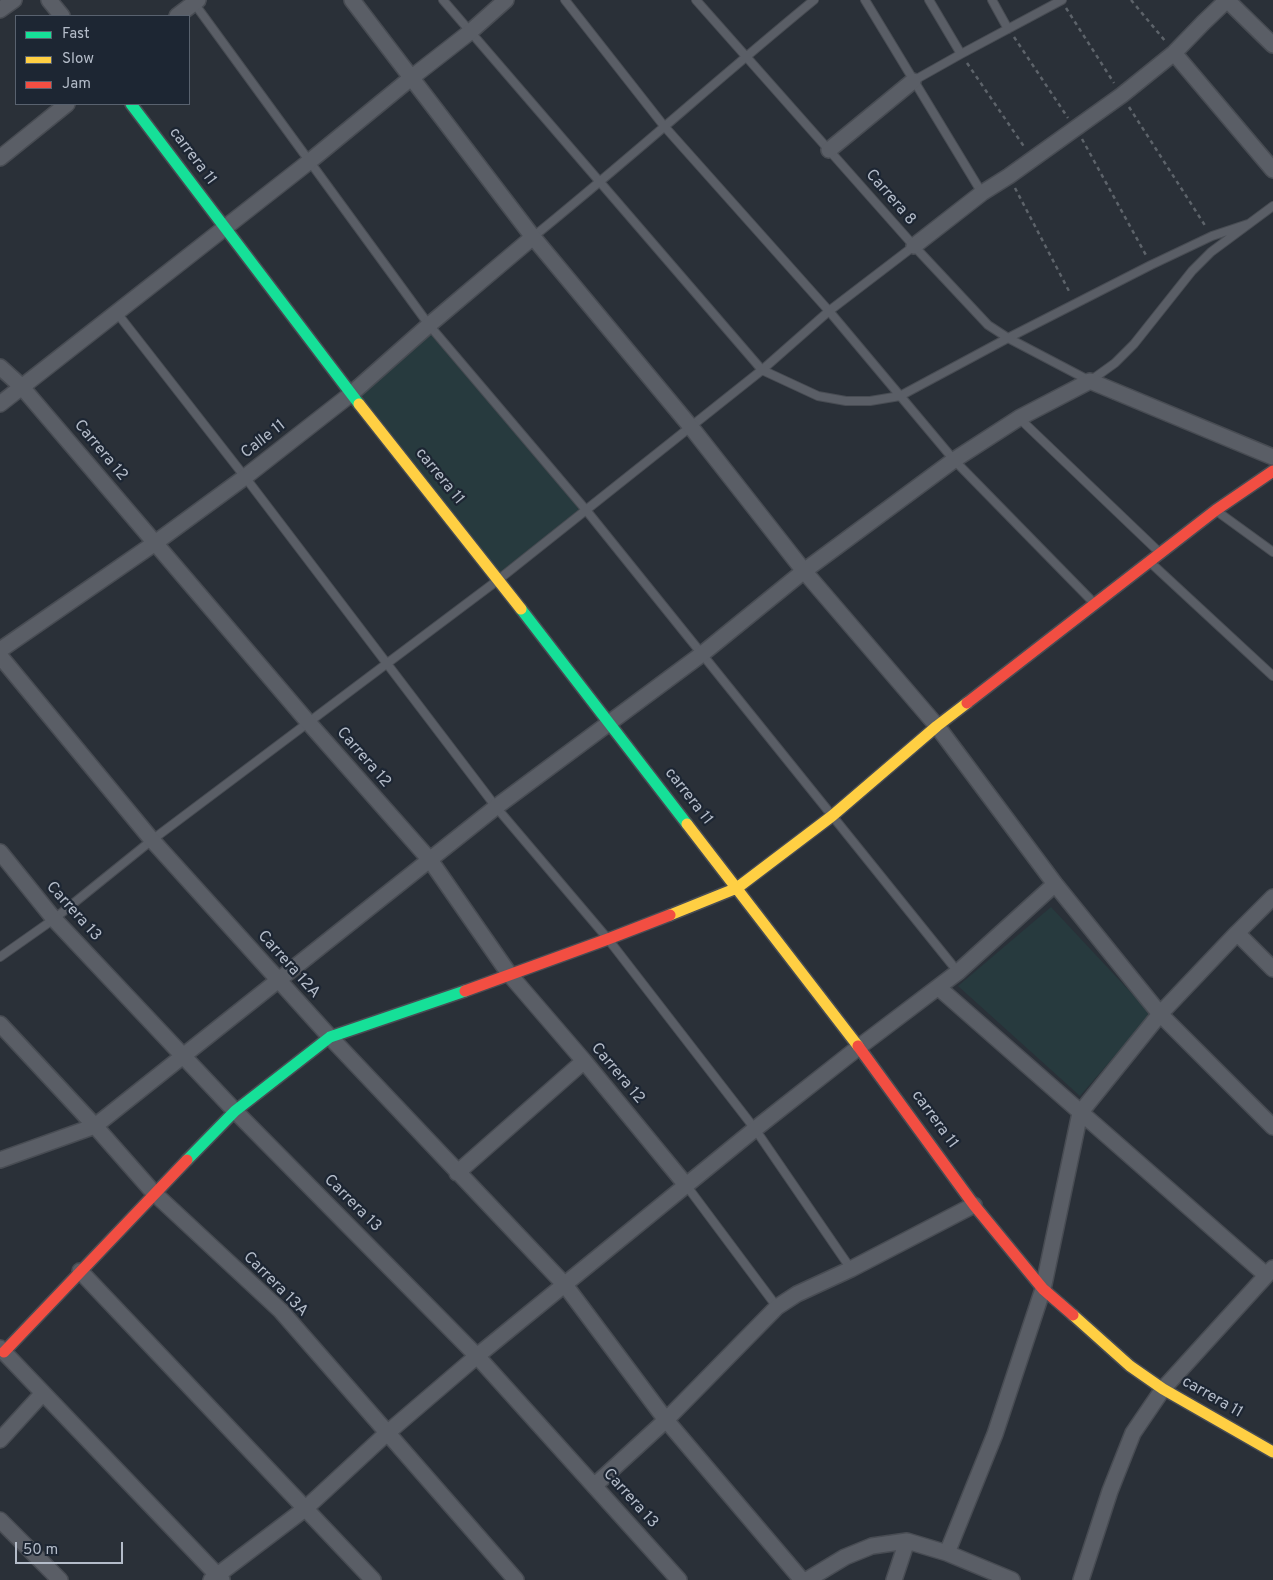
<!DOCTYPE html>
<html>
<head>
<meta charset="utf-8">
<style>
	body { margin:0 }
	#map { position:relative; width:1273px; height:1580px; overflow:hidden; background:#2a3038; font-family:Overpass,sans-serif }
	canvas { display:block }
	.legend { position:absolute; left:15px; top:15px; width:175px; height:90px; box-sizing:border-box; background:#1d2633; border:1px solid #59626f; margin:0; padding:6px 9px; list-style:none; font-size:15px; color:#b4bcc9 }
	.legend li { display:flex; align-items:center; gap:10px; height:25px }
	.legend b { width:25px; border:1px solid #59626f }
	.scale { position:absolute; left:15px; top:1542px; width:108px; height:22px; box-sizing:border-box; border:2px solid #b4bcc9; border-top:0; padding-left:6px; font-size:15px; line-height:18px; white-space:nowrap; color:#b4bcc9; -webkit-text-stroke:4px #1d2633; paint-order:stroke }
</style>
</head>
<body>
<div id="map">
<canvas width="1273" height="1580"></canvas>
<ul class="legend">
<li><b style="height:6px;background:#16e098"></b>Fast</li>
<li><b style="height:6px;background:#ffcf43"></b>Slow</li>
<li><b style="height:6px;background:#f24e42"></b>Jam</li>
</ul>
<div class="scale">50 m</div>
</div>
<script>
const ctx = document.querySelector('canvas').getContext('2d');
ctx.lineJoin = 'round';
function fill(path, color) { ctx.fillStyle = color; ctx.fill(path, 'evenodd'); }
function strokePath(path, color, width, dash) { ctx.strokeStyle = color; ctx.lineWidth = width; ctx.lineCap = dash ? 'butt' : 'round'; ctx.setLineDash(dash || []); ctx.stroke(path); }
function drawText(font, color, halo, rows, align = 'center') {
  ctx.font = font + ' Overpass,sans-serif'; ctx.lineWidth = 4.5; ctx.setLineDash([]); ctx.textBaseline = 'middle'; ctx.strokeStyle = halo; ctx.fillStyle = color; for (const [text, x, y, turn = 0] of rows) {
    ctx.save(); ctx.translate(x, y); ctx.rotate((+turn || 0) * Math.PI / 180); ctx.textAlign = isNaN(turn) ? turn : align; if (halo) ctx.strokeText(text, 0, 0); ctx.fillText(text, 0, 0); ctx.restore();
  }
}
const green = new Path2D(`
	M 429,330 L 580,509 L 498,575 L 356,395 Z
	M 1051,907 L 1151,1014 L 1080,1096 L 958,986 Z`);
const path = new Path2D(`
	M 1131,0 L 1166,42
	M 1066,8 L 1114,83
	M 1014,37 L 1068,118
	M 967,63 L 1025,148
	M 1129,107 L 1206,227
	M 1082,139 L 1147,257
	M 1015,188 L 1070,293`);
const lane = new Path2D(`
	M 443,0 L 762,370 L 818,396 L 846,401 L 870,401 L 900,396 L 1008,338 L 1151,265 L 1212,236 L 1248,224
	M 565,0 L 664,126 L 829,311 L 954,460 L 1093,602
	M 696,0 L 914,246 L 988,325 L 1008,338 L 1090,381 L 1115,363 L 1134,344 L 1192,271 L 1211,252 L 1273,206
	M 865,0 L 982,193
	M 929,0 L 961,54
	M 992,0 L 1008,29
	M 194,3 L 429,325 L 586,510 L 958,972
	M 913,81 L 961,54 L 1062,0
	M 533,237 C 628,160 719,78 814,0
	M 117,313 L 245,477 L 496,807 L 608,939 L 755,1129 L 851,1269
	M 1019,418 L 1159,552
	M 1218,512 L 1273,552
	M 1152,564 L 1273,676
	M 0,957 L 54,919 L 152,840 L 498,580 L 762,370 L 829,311 L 914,246
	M 686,1185 L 777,1307`);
const street = new Path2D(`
	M 49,0 L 62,16
	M 352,0 L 533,237 L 691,427 L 804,571 L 937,726 L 1055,884 L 1160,1014 L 1273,1127
	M 1227,0 L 1273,45
	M 0,10 L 14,0
	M 177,16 L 198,0
	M 1174,53 L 1273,170
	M 829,150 L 913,81
	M 0,158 L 67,104
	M 914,246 L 982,193 L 1009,176 L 1122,95 L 1174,53 L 1203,23 L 1227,0
	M 0,367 L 21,386 L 308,722 L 430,860 L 510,975 L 584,1061 L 686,1185
	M 0,404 L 310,161 L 411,78 L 470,32 L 506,0
	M 0,650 L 155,543 L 245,477 L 351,394 L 429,325 L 533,237
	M 0,656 L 152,840 L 330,1037 L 565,1285 L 666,1420 L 802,1580
	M 0,852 L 54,919 L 235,1111 L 477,1356 L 679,1580
	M 1237,933 L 1273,969
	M 939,988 L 1266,1275
	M 0,1024 L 95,1126 L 154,1193 L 281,1311 L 516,1580
	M 0,1160 L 95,1126 L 496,807 L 702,654 L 804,571 L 954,460 L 1019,418 L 1090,381 L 1273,457
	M 457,1173 L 584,1061
	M 80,1271 L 373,1580
	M 0,1348 L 222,1580
	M 0,1440 L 43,1393
	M 594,1486 L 666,1420 L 777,1307 L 797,1294 L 851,1269 L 974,1205
	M 0,1520 L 60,1580
	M 947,1553 L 1012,1580
	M 211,1580 L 306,1508 L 386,1434 L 477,1356 L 755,1129 L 859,1047 L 958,972 L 1055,884
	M 807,1580 L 845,1557 L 872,1546 L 907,1541
	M 894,1580 L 907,1541 L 947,1553 L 995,1434 L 1043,1289 L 1080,1113 L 1160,1014 L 1237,933 L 1273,897
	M 1081,1580 L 1110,1491 L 1133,1433 L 1163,1389 L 1273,1268`);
const fast = new Path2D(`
	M 131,104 L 359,404
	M 521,609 L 687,824
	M 187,1160 L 235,1111 L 330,1037 L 465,991`);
const slow = new Path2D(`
	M 359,404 L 521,609
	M 687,824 L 858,1046
	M 670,915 L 737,888 L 832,816 L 937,726 L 967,703
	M 1073,1315 L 1130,1366 L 1163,1389 L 1273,1452`);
const jam = new Path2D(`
	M 967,703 L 1216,510 L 1273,471
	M 465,991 L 608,939 L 670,915
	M 858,1046 L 974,1205 L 1043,1289 L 1073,1315
	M 4,1352 L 187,1160`);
const streetNames = [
	["carrera 11",192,157,53],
	["Carrera 8",890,198,49],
	["Calle 11",264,440,-38],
	["Carrera 12",100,451,50],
	["carrera 11",439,477,51],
	["Carrera 12",363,758,49],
	["carrera 11",688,797,52],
	["Carrera 13",73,912,48],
	["Carrera 12A",288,965,48],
	["Carrera 12",617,1074,50],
	["carrera 11",934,1120,54],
	["Carrera 13",352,1204,45],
	["Carrera 13A",275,1285,45],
	["carrera 11",1212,1398,30],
	["Carrera 13",630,1499,48]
];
fill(green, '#273a3e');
strokePath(lane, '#484c53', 10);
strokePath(street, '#484c53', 18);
strokePath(fast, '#484c53', 14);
strokePath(slow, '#484c53', 14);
strokePath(jam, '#484c53', 14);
strokePath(path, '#5d636a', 2.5, [4, 4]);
strokePath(lane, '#5a5e66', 8);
strokePath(street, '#5a5e66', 15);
strokePath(fast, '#16e098', 11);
strokePath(slow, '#ffcf43', 11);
strokePath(jam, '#f24e42', 11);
drawText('16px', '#b4bcc9', '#1d2633', streetNames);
</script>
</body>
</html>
